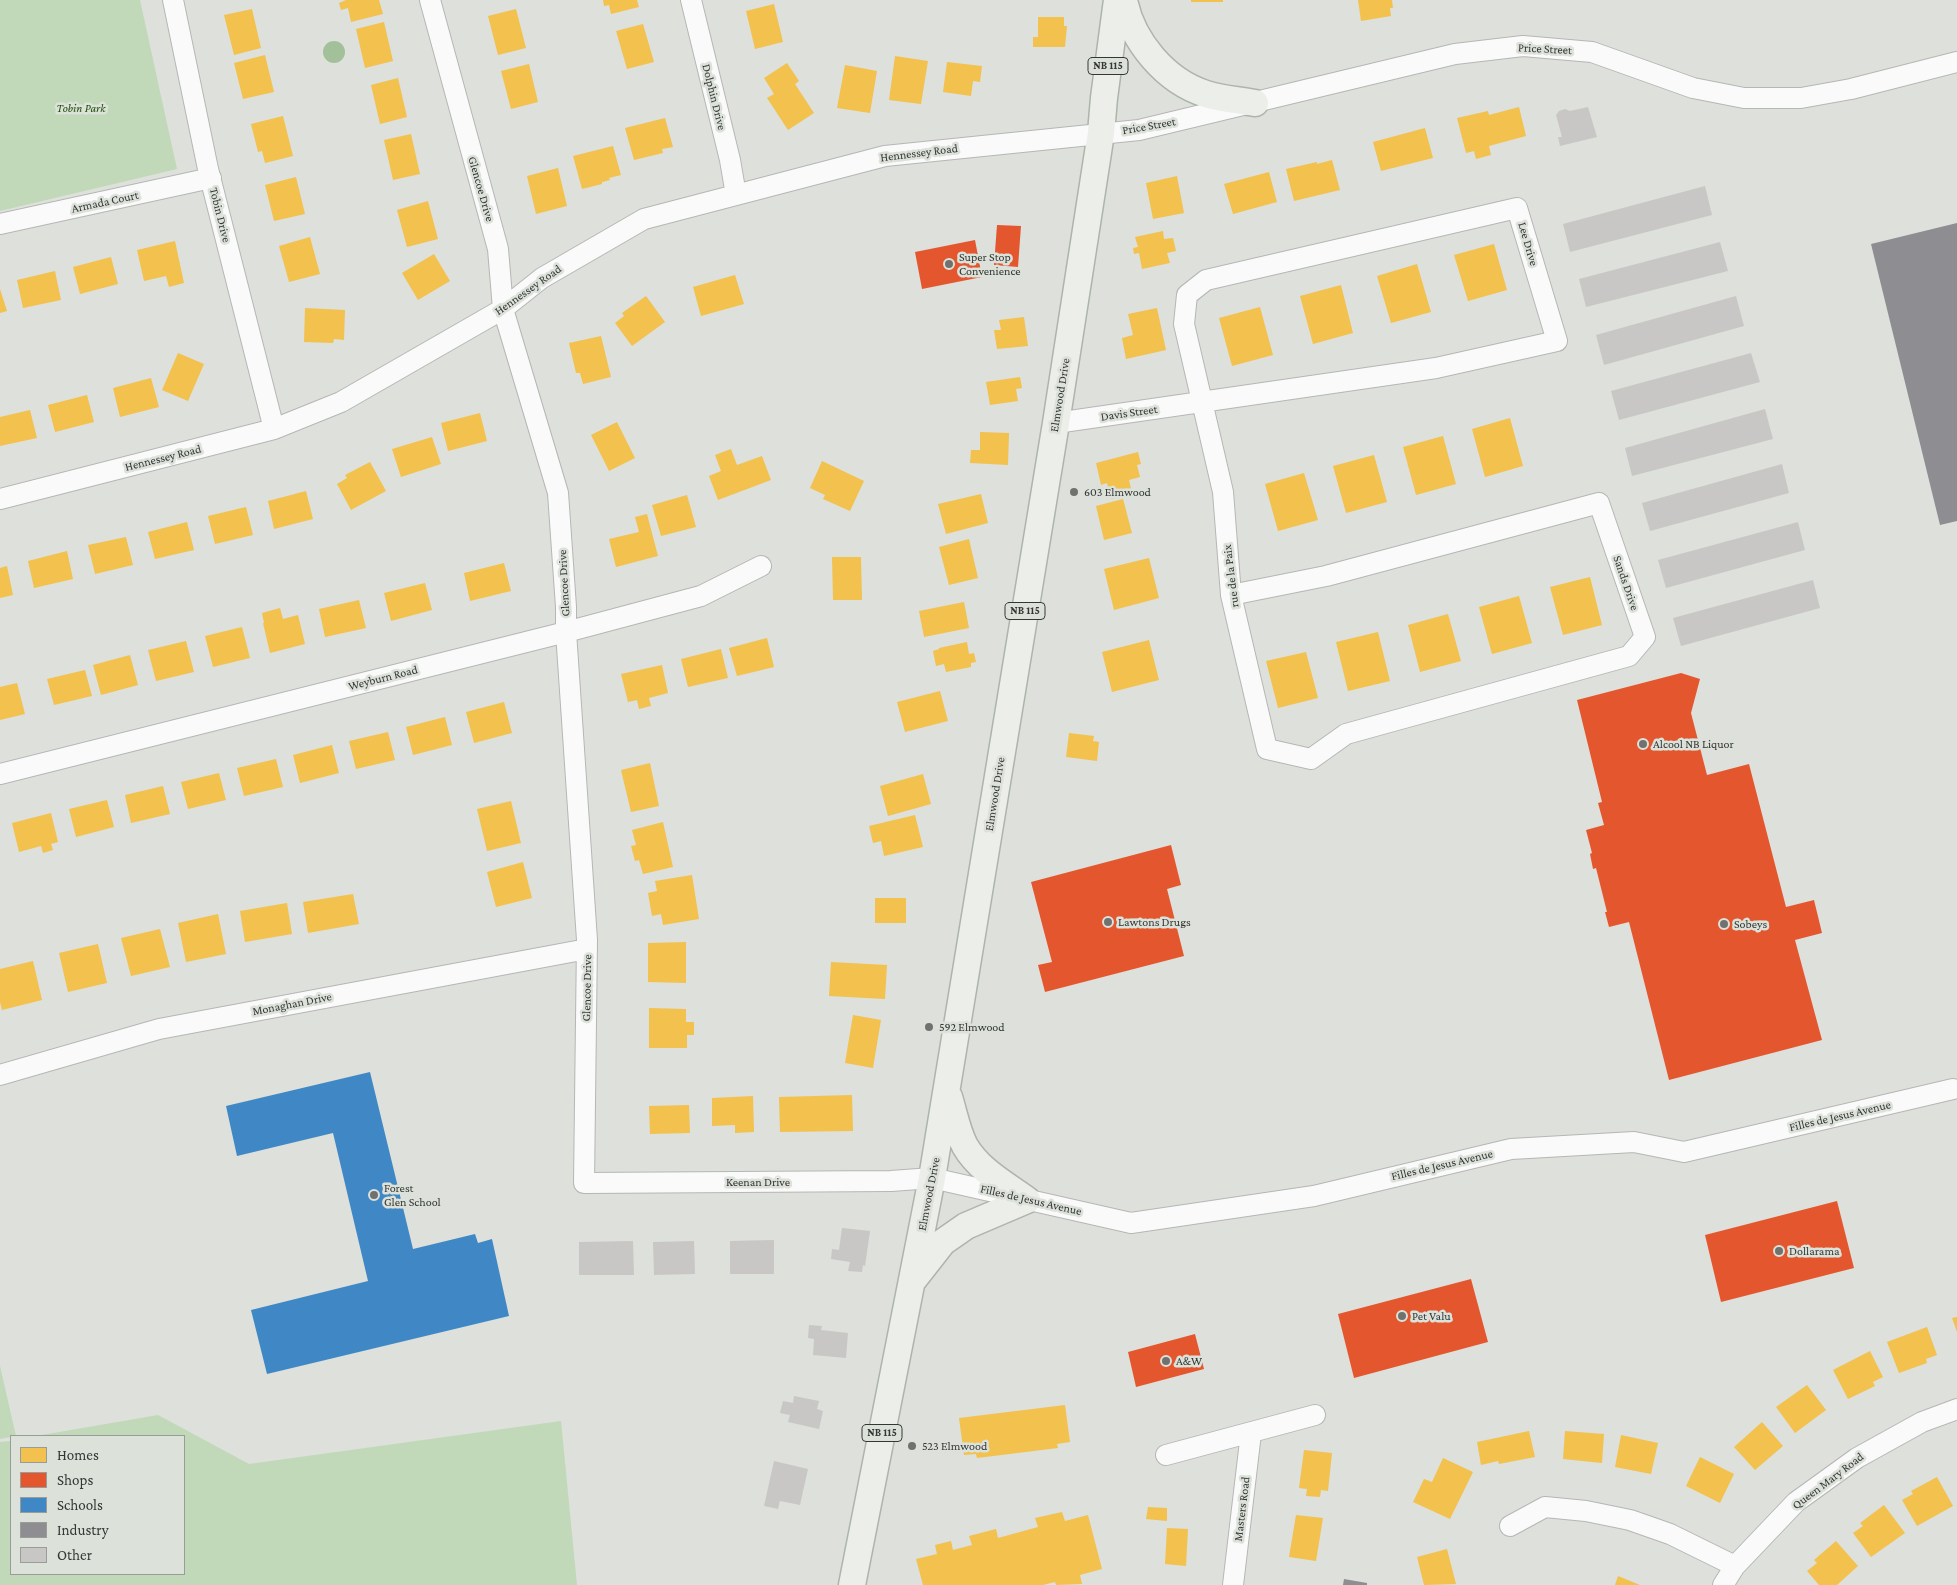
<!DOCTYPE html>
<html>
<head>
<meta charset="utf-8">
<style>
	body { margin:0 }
	#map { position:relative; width:1957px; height:1585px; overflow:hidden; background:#dde0db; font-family:"Crimson Pro",serif }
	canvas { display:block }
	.legend { position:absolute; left:10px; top:1435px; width:175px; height:140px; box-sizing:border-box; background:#dce1da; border:1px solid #999d98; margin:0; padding:6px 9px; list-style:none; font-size:15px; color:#353735 }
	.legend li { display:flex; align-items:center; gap:10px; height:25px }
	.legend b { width:25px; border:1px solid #999d98 }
</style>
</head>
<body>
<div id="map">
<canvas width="1957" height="1585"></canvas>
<ul class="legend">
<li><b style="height:14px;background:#f2c14e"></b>Homes</li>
<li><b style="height:14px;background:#e4572e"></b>Shops</li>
<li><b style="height:14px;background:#3f88c5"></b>Schools</li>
<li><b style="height:14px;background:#8d8d92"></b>Industry</li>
<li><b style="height:14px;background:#c8c7c5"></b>Other</li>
</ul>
</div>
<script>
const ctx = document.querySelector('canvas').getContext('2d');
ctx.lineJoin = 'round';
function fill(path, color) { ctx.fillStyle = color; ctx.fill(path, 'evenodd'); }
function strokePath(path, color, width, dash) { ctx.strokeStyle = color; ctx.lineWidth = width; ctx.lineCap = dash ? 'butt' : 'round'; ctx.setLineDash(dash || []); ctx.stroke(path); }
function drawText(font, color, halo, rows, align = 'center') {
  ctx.font = font + ' "Crimson Pro",serif'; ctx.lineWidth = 5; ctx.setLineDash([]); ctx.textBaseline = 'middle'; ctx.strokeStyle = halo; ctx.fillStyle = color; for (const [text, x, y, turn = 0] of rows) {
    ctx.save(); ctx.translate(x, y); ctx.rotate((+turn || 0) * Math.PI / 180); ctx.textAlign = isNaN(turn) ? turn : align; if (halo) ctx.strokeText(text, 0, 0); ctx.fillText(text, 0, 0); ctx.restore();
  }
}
const green = new Path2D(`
	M 0,0 L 140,0 L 177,169 L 0,211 Z
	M 0,1366 L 16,1436 L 0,1439 Z
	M 158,1415 L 249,1464 L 561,1421 L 577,1585 L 0,1585 L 0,1442 L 11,1441 L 11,1574 L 184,1574 L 184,1436 L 36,1436 Z`);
const water = new Path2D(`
	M323 52a11 11 0 1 1 22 0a11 11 0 1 1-22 0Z`);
const homes = new Path2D(`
	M 346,0 L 379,0 L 383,14 L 351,22 L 348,8 L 341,10 L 339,3 Z
	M 603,0 L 637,0 L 639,7 L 611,14 L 609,5 L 604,6 Z
	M 1191,0 L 1223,0 L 1223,2 L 1191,2 Z
	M 1358,0 L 1392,0 L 1393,8 L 1390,8 L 1391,16 L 1361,21 Z
	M 774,4 L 783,42 L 755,49 L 746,11 Z
	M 252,9 L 261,48 L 234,55 L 224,15 Z
	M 516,9 L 526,48 L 498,55 L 488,16 Z
	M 1038,17 L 1064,17 L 1064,26 L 1067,26 L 1065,47 L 1033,47 L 1033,37 L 1038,37 Z
	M 384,22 L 393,61 L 365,68 L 356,29 Z
	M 643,24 L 654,62 L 627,69 L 616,31 Z
	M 265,55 L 274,92 L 243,99 L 234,63 Z
	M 895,56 L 928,61 L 921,104 L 889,100 Z
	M 947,62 L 982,66 L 980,82 L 973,81 L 971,96 L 943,92 Z
	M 787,63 L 799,81 L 795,84 L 814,113 L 788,130 L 767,98 L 774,94 L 764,78 Z
	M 529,64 L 538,102 L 511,109 L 501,71 Z
	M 845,65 L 877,71 L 870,113 L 837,108 Z
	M 398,78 L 407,117 L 380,124 L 371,85 Z
	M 1519,107 L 1526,136 L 1489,146 L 1491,155 L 1476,159 L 1474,151 L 1466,153 L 1457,118 L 1488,111 L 1489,115 Z
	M 283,116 L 293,156 L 265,163 L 262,151 L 258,152 L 251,124 Z
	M 665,118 L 673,147 L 662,149 L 663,153 L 634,160 L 625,128 Z
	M 1425,128 L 1433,158 L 1381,171 L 1373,142 Z
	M 411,134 L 420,174 L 393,180 L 384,140 Z
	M 613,146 L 621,175 L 609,178 L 610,180 L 602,182 L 602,184 L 582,189 L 573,156 Z
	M 1332,160 L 1340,190 L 1294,201 L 1286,169 L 1317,162 L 1317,164 Z
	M 558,168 L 567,206 L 536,214 L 527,176 Z
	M 1269,172 L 1277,202 L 1233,214 L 1224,184 Z
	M 1177,176 L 1184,213 L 1153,219 L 1146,183 Z
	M 296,177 L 305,214 L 274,221 L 265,185 Z
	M 428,201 L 438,239 L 407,247 L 397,210 Z
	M 1163,231 L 1164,239 L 1173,238 L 1176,251 L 1167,253 L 1170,263 L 1142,269 L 1139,253 L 1134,254 L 1133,248 L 1138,247 L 1135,237 Z
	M 310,237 L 320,274 L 289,282 L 279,246 Z
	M 175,241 L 184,283 L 169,287 L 166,276 L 144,281 L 137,250 Z
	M 1494,244 L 1507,290 L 1468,301 L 1454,255 Z
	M 434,254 L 450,281 L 418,300 L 402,273 Z
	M 111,257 L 118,284 L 80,294 L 73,267 Z
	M 1417,264 L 1431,312 L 1391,323 L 1377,276 Z
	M 55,271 L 61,300 L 23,308 L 17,280 Z
	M 735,275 L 744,304 L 701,316 L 693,287 Z
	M 1341,285 L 1353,333 L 1313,344 L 1300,296 Z
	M 0,289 L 7,311 L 0,313 Z
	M 646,296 L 665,322 L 632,346 L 615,323 L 624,316 L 622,313 Z
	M 1260,307 L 1273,355 L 1232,366 L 1219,318 Z
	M 305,308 L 345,310 L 344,340 L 334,339 L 333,343 L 304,342 Z
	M 1157,308 L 1166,350 L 1126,359 L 1122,338 L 1133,335 L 1128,314 Z
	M 1024,317 L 1028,346 L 997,349 L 994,330 L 1001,330 L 999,320 Z
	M 601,336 L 611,377 L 583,384 L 580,373 L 576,373 L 569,343 Z
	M 178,353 L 204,364 L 188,401 L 162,390 Z
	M 1020,377 L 1022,388 L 1016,389 L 1018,401 L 990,405 L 986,382 Z
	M 151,378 L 159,407 L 120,417 L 113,388 Z
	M 87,395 L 94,422 L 55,432 L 48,405 Z
	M 30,410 L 37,438 L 0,446 L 0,417 Z
	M 480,413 L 487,441 L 448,451 L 441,423 Z
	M 1510,418 L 1523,466 L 1485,477 L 1472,429 Z
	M 617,422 L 635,458 L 609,471 L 591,435 Z
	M 980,432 L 1009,433 L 1008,465 L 970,463 L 971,450 L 980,450 Z
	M 1443,436 L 1456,484 L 1416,495 L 1403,447 Z
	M 432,437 L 441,464 L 401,477 L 392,449 Z
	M 731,449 L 737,465 L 762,456 L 771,480 L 718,500 L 709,476 L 721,471 L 715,455 Z
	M 1138,452 L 1141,464 L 1137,465 L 1140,477 L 1129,480 L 1132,493 L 1111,499 L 1107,483 L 1101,485 L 1096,463 Z
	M 1374,455 L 1387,502 L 1346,513 L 1333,466 Z
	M 822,461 L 864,481 L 850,511 L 823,499 L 825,495 L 810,488 Z
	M 370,462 L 386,491 L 351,510 L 337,484 L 347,478 L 345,475 Z
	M 1304,473 L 1318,520 L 1278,531 L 1265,484 Z
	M 306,491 L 313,519 L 274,529 L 268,501 Z
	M 981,494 L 988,523 L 946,534 L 938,504 Z
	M 687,495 L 696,527 L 661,536 L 652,505 Z
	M 1123,499 L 1132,533 L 1104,540 L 1096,506 Z
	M 246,507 L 253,535 L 215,544 L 208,516 Z
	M 647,514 L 658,556 L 616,567 L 609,539 L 639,532 L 635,517 Z
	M 187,522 L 194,550 L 155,559 L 148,532 Z
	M 126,537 L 133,565 L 95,574 L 88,545 Z
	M 969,539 L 978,578 L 949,585 L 939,547 Z
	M 67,551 L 73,579 L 34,588 L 28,561 Z
	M 832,557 L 861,557 L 862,600 L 833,600 Z
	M 1149,558 L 1159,598 L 1114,610 L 1104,569 Z
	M 504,563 L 511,591 L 470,601 L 464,573 Z
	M 7,566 L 13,595 L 0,598 L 0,568 Z
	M 1590,577 L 1602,625 L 1563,635 L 1550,587 Z
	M 425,583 L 432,610 L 391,621 L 384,593 Z
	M 1519,596 L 1532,643 L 1492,654 L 1479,607 Z
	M 359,600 L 366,628 L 325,637 L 319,609 Z
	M 964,602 L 969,628 L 924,637 L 919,611 Z
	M 280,608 L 283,619 L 298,615 L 305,644 L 270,653 L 263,623 L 264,623 L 262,613 Z
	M 1448,614 L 1461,661 L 1420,672 L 1408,625 Z
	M 242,627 L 250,658 L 213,667 L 205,636 Z
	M 1378,632 L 1390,681 L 1348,691 L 1336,642 Z
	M 767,638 L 774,667 L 737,676 L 729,648 Z
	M 1149,640 L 1159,680 L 1112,692 L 1102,652 Z
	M 186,641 L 194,672 L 156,681 L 148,650 Z
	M 967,642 L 969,654 L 974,653 L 976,662 L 971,663 L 971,667 L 946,672 L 944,664 L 936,666 L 933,651 L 939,649 L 939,648 Z
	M 721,649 L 728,678 L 688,687 L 681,659 Z
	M 1306,652 L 1318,698 L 1278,708 L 1266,661 Z
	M 130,655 L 138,685 L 101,695 L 93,665 Z
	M 662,665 L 668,693 L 649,698 L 651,706 L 639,709 L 637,700 L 628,702 L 621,674 Z
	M 85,670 L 92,696 L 54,705 L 47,679 Z
	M 17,683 L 25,714 L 0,720 L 0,687 Z
	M 940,691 L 948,721 L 905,732 L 897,702 Z
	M 504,702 L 512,733 L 474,743 L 466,712 Z
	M 445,717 L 452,745 L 413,755 L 406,727 Z
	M 388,732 L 395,760 L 356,769 L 349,741 Z
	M 1069,733 L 1094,736 L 1093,741 L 1099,742 L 1097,761 L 1066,757 Z
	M 332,745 L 339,773 L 300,783 L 293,755 Z
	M 276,759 L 283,787 L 244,796 L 237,768 Z
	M 650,763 L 659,806 L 631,812 L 621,770 Z
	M 219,773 L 226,800 L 188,809 L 181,782 Z
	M 923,774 L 931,804 L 888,816 L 880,786 Z
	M 163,786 L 170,814 L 131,823 L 125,795 Z
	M 107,800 L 114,827 L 76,837 L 69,809 Z
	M 511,801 L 521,843 L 487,851 L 477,809 Z
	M 51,813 L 58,842 L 51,844 L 53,850 L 43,853 L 41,846 L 19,852 L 12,823 Z
	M 915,815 L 923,847 L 884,856 L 881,841 L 873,843 L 869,826 Z
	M 663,822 L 673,867 L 643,874 L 639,860 L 635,861 L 631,846 L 636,845 L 632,830 Z
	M 523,862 L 532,898 L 496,907 L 487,872 Z
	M 692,875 L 699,919 L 663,925 L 661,914 L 652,916 L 648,893 L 657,891 L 655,881 Z
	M 353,894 L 359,924 L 308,933 L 303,902 Z
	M 875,898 L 906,898 L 906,923 L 875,923 Z
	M 287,903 L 292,934 L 245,942 L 240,911 Z
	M 218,914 L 226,954 L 186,962 L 178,923 Z
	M 160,929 L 170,967 L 131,976 L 121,938 Z
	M 686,942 L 686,983 L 648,982 L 648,943 Z
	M 98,944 L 107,983 L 68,992 L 59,953 Z
	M 33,961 L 42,1000 L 2,1010 L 0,1002 L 0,969 Z
	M 831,962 L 887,965 L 885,999 L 829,996 Z
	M 649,1008 L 686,1009 L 686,1022 L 694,1022 L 694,1035 L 687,1035 L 687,1048 L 649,1048 Z
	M 853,1015 L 881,1020 L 873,1068 L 845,1063 Z
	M 852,1095 L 853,1131 L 780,1132 L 779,1097 Z
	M 753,1096 L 754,1132 L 735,1133 L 735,1125 L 712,1126 L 712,1098 Z
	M 689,1105 L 690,1133 L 650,1134 L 649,1106 Z
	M 1957,1317 L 1957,1332 L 1952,1318 Z
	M 1927,1327 L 1937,1355 L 1926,1359 L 1927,1363 L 1899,1373 L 1887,1342 Z
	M 1870,1351 L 1883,1377 L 1873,1382 L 1875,1386 L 1848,1399 L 1833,1370 Z
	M 1807,1385 L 1826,1410 L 1795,1433 L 1776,1407 Z
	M 1065,1405 L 1070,1442 L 1057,1444 L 1058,1448 L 977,1458 L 976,1454 L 964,1455 L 959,1418 Z
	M 1762,1422 L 1783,1446 L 1755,1470 L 1734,1447 Z
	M 1529,1431 L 1535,1457 L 1499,1464 L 1498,1461 L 1481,1465 L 1477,1442 Z
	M 1565,1431 L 1604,1434 L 1602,1463 L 1563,1459 Z
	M 1621,1435 L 1658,1443 L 1651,1474 L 1615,1467 Z
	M 1304,1450 L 1332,1453 L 1328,1491 L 1321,1490 L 1320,1497 L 1306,1496 L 1307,1489 L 1299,1488 Z
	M 1700,1457 L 1734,1474 L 1720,1503 L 1686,1486 Z
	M 1443,1458 L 1473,1472 L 1450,1519 L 1413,1502 L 1424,1479 L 1432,1482 Z
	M 1937,1477 L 1953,1506 L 1917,1526 L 1902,1500 L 1913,1494 L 1911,1491 Z
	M 1884,1505 L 1905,1533 L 1871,1557 L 1853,1533 L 1863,1526 L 1860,1523 Z
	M 1148,1507 L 1167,1508 L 1167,1521 L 1146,1519 Z
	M 1062,1512 L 1065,1521 L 1088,1515 L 1102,1569 L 1080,1575 L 1082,1584 L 1056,1585 L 1055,1582 L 1043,1585 L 923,1585 L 916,1559 L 937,1554 L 935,1545 L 951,1541 L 953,1550 L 972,1545 L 969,1536 L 996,1529 L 998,1538 L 1038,1527 L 1035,1518 Z
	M 1296,1515 L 1323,1518 L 1316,1561 L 1289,1557 Z
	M 1167,1528 L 1188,1529 L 1186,1566 L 1165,1564 Z
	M 1836,1541 L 1858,1566 L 1837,1585 L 1819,1585 L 1807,1571 L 1817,1563 L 1814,1560 Z
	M 1447,1549 L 1456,1584 L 1424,1585 L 1417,1557 Z
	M 1618,1576 L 1640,1585 L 1615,1585 Z`);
const shops = new Path2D(`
	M 997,225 L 1021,226 L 1018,267 L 994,265 Z
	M 975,240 L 982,277 L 922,289 L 915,252 Z
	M 1681,673 L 1700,679 L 1691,713 L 1707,775 L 1749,764 L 1786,907 L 1814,900 L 1822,933 L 1795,940 L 1822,1040 L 1669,1080 L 1630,926 L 1629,922 L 1609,927 L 1605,912 L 1607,912 L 1596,868 L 1593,869 L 1590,854 L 1592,853 L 1586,830 L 1604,825 L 1598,803 L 1602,802 L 1577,700 Z
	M 1171,845 L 1181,885 L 1167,889 L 1184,956 L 1045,992 L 1038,965 L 1052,962 L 1031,882 Z
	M 1837,1201 L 1854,1268 L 1721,1302 L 1705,1235 Z
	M 1471,1279 L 1488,1342 L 1354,1378 L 1338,1314 Z
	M 1195,1334 L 1204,1369 L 1136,1387 L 1128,1352 Z`);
const schools = new Path2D(`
	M 370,1072 L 413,1249 L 475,1234 L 478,1243 L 492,1239 L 509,1316 L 267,1374 L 251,1310 L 368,1281 L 333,1133 L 237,1156 L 226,1106 Z`);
const industry = new Path2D(`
	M 1957,223 L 1957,521 L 1940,525 L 1871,244 Z
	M 1344,1579 L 1367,1583 L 1367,1585 L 1343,1585 Z`);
const building = new Path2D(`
	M 1588,107 L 1597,137 L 1560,146 L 1558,137 L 1562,137 L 1556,115 L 1559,111 L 1565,109 L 1570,111 Z
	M 1705,186 L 1712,215 L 1570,252 L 1563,224 Z
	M 1720,242 L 1728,271 L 1586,307 L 1579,279 Z
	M 1736,296 L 1744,326 L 1604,365 L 1596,335 Z
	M 1751,353 L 1760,382 L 1619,420 L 1611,391 Z
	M 1765,409 L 1773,439 L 1632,476 L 1625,448 Z
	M 1782,464 L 1789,493 L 1650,531 L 1642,503 Z
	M 1798,522 L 1805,550 L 1666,588 L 1658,560 Z
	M 1813,580 L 1820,608 L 1681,646 L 1673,618 Z
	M 842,1228 L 870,1231 L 865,1266 L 863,1265 L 862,1272 L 848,1271 L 850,1262 L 831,1259 L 832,1249 L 839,1250 Z
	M 774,1240 L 774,1274 L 730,1274 L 730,1241 Z
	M 633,1241 L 634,1275 L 579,1275 L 579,1242 Z
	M 694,1241 L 695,1274 L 654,1275 L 653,1242 Z
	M 809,1325 L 822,1326 L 821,1330 L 848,1333 L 846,1358 L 813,1355 L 814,1339 L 808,1338 Z
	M 794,1396 L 819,1401 L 817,1409 L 823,1411 L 819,1429 L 788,1422 L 790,1415 L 780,1413 L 783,1401 L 793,1403 Z
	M 774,1461 L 808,1469 L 800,1505 L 780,1501 L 778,1509 L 764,1506 Z`);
const minor = new Path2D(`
	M 173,0 L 208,169 L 274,429
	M 430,0 L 498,249 L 503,309 L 558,493 L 566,607 L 566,632 L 587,940 L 584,1183 L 891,1181 L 932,1178 L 1131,1223 L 1314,1196 L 1511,1149 L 1634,1142 L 1684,1152 L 1953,1089
	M 691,0 L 730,160 L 736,195
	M 0,224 L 211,178
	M 1056,423 L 1436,368 L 1557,341 L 1517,208 L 1206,280 L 1187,295 L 1184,324 L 1223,492 L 1231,595 L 1267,749 L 1311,759 L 1346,734 L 1629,656 L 1645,637 L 1599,503 L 1326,576 L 1231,595
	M 0,499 L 274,429 L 341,402 L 503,309 L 542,278 L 644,219 L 885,156 L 1139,130 L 1455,54 L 1523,46 L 1592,52 L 1693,88 L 1744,98 L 1801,98 L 1851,89 L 1957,62
	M 0,774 L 566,632 L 701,596 L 761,566
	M 0,1075 L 159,1029 L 587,949
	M 1166,1455 L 1315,1415
	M 1510,1526 L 1545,1507 L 1586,1511 L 1630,1520 L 1670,1534 L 1735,1566
	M 1233,1585 L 1251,1433
	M 1723,1585 L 1735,1566 L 1796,1502 L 1857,1458 L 1922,1422 L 1957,1409`);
const major = new Path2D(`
	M 1124,0 C 1132,41 1165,81 1206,94 C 1221,99 1239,100 1255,103
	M 949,1097 C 954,1113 957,1131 965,1146 C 979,1170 1005,1184 1027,1200
	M 914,1279 L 943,1242 L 966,1226 L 1027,1200
	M 852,1585 L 932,1178 L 1056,423 L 1101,133 L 1104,98 L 1117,0`);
const markers = [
	[949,264,5,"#70726f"],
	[1074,492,5,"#70726f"],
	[1643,744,5,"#70726f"],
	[1108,922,5,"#70726f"],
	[1724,924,5,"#70726f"],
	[929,1027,5,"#70726f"],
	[374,1195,5,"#70726f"],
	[1779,1251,5,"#70726f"],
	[1402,1316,5,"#70726f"],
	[1166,1361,5,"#70726f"],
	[912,1446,5,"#70726f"]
];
const shields = [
	[1108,66,40],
	[1025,611,40],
	[882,1433,40]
];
const shieldNames = [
	["NB 115",1108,66],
	["NB 115",1025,611],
	["NB 115",882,1433]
];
const streetNames = [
	["Price Street",1545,49,3],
	["Dolphin Drive",714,97,76],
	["Price Street",1149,126,-10],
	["Hennessey Road",919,153,-7],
	["Glencoe Drive",481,189,74],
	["Armada Court",105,202,-12],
	["Tobin Drive",220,215,76],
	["Lee Drive",1528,244,74],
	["Hennessey Road",528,290,-35],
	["Elmwood Drive",1060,395,-81],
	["Davis Street",1129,413,-8],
	["Hennessey Road",163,458,-14],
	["rue de la Paix",1231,576,-97],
	["Glencoe Drive",564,583,-93],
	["Sands Drive",1626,583,71],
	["Weyburn Road",383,678,-14],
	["Elmwood Drive",995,794,-81],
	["Glencoe Drive",587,988,-89],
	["Monaghan Drive",292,1004,-11],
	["Filles de Jesus Avenue",1840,1116,-13],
	["Filles de Jesus Avenue",1442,1165,-13],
	["Keenan Drive",758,1182],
	["Elmwood Drive",929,1194,-79],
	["Filles de Jesus Avenue",1031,1200,13],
	["Queen Mary Road",1828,1481,-37],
	["Masters Road",1242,1509,-83]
];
const parkNames = [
	["Tobin Park",81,108]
];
const poiNames = [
	["Super Stop",959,257],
	["Convenience",959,271],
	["603 Elmwood",1084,492],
	["Alcool NB Liquor",1653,744],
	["Lawtons Drugs",1118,922],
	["Sobeys",1734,924],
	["592 Elmwood",939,1027],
	["Forest",384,1188],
	["Glen School",384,1202],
	["Dollarama",1789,1251],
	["Pet Valu",1412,1316],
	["A&W",1176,1361],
	["523 Elmwood",922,1446]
];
fill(green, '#c1d9b9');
fill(water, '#a2c09a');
fill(homes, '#f2c14e');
fill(shops, '#e4572e');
fill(schools, '#3f88c5');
fill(industry, '#8d8d92');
fill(building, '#c8c7c5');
strokePath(minor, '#b5b7b4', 22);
strokePath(major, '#adb5ab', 29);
strokePath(minor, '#fafafa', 20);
strokePath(major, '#ebeee9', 26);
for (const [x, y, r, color] of markers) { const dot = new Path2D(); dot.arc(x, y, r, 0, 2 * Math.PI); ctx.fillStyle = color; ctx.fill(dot); strokePath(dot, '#dce1da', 2); }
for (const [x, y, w] of shields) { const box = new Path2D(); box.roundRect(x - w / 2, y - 8.5, w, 17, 4); ctx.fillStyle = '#dce1da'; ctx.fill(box); strokePath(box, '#353735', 1); }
drawText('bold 11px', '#353735', null, shieldNames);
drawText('12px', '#353735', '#dce1da', streetNames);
drawText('italic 12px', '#1a4f02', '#dce1da', parkNames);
drawText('12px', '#353735', '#dce1da', poiNames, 'left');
</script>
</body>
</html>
